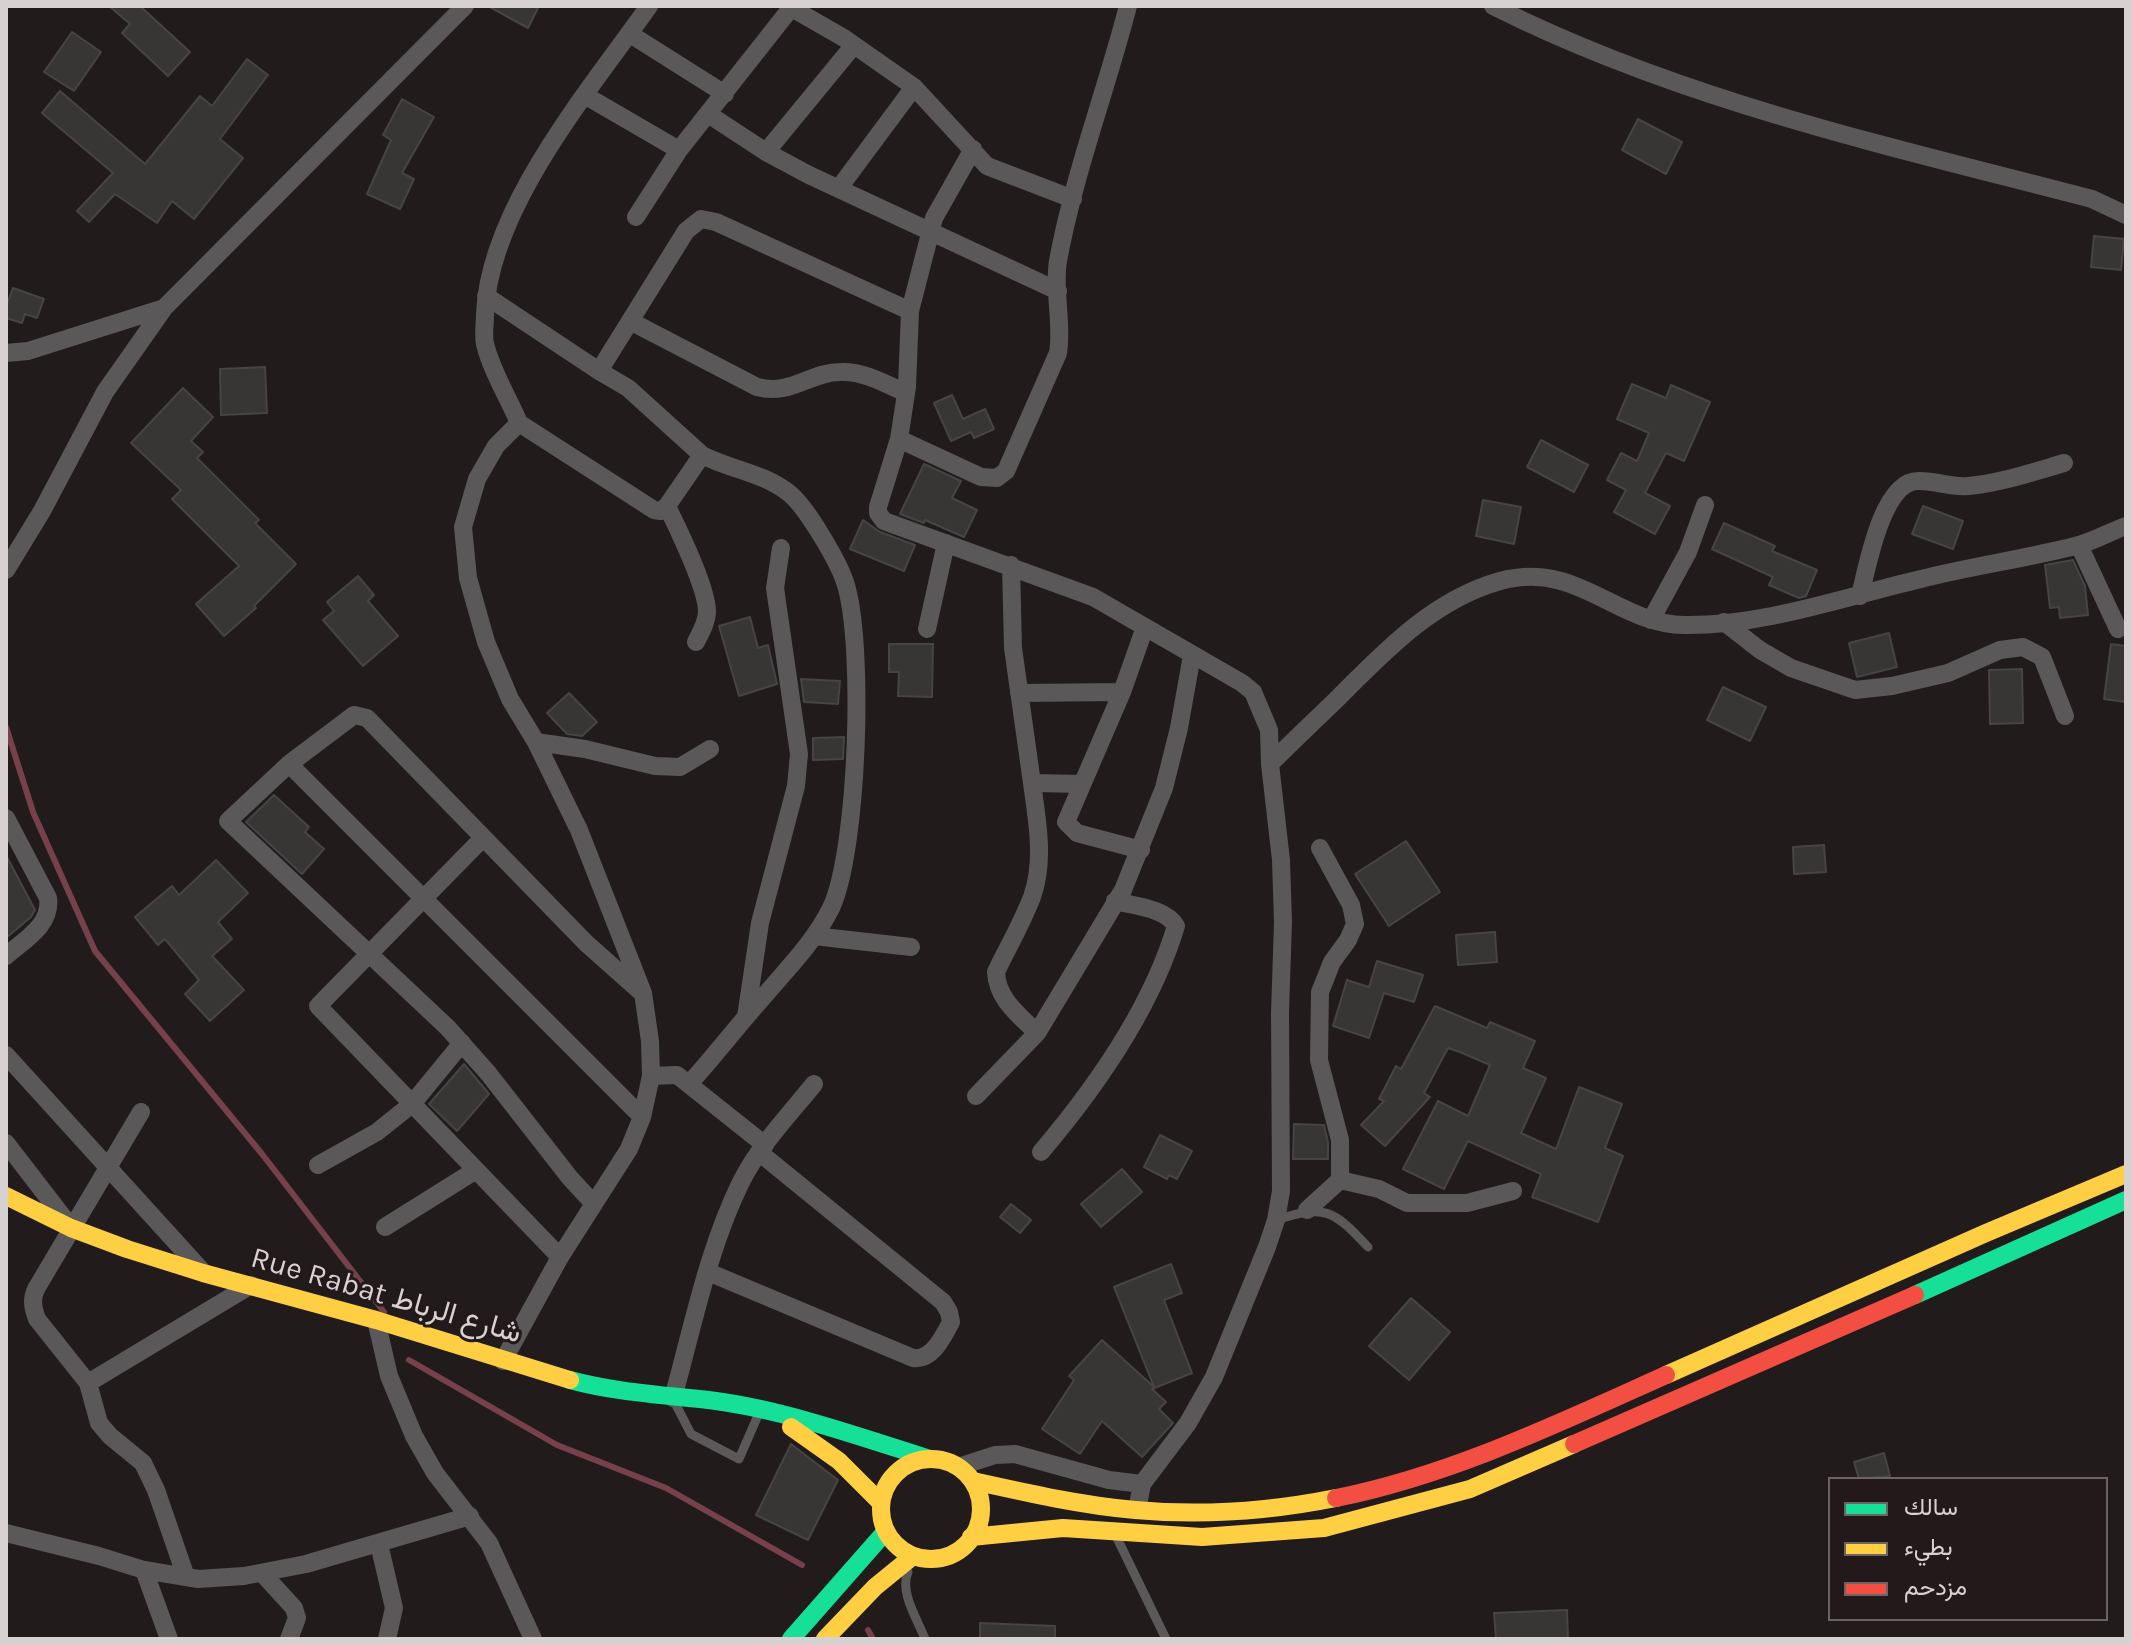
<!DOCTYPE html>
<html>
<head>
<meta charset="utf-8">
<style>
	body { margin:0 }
	#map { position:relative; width:2132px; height:1645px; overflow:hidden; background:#211b1c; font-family:Karla,Vazirmatn,sans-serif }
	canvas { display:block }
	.frame { position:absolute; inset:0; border:8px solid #d7d1d1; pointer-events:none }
	.legend { position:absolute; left:1828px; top:1477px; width:280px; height:144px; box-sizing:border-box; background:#23191b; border:2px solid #6b6364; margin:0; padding:10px 14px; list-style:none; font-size:24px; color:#d7d1d1 }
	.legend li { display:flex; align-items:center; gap:16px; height:40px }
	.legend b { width:40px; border:2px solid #6b6364 }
</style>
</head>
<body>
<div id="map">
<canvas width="2132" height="1645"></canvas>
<div class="frame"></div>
<ul class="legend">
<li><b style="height:10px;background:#16e098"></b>سالك</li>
<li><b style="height:10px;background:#ffcf43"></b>بطيء</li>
<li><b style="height:10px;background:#f24e42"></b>مزدحم</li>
</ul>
</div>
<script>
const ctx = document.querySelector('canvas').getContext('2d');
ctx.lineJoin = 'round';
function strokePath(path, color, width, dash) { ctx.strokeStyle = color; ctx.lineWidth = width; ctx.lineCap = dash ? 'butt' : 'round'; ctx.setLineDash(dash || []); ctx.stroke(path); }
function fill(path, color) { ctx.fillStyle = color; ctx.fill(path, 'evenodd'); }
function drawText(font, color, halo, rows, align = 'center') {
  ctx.font = font + ' Karla,Vazirmatn,sans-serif'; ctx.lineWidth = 6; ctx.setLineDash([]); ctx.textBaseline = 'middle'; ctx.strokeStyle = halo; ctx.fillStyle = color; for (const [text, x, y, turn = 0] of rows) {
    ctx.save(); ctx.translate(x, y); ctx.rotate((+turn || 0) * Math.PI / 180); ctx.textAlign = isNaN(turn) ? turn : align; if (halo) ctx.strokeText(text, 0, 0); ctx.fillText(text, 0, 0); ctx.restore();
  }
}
const stream = new Path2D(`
	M 6,727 L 33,812 L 95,951 L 262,1154 L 384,1312
	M 409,1360 L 557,1445 L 666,1488 L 802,1565
	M 868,1630 L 873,1639`);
const building = new Path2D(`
	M 109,6 L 140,6 L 190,52 L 168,76 L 122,33 L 130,24 Z
	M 488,6 L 539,6 L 528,28 Z
	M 72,32 L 101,52 L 74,91 L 44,72 Z
	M 247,59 L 268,75 L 220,139 L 243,158 L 194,219 L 172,201 L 157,223 L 115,194 L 89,222 L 77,211 L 113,173 L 42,113 L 60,91 L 145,164 L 200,96 L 212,106 Z
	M 402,99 L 434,117 L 402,173 L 414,179 L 400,209 L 367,194 L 391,140 L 383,135 Z
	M 1638,119 L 1682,142 L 1666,174 L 1622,150 Z
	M 2094,236 L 2124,239 L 2121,270 L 2091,267 Z
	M 13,288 L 44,299 L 37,318 L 25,314 L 22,323 L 6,318 L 6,307 Z
	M 265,367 L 267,413 L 221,415 L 220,369 Z
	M 1632,384 L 1666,398 L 1671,385 L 1710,402 L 1684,461 L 1666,453 L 1645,493 L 1670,506 L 1655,534 L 1614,512 L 1626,490 L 1607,480 L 1621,453 L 1637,461 L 1649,433 L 1617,419 Z
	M 183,388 L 213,417 L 191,441 L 203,452 L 197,458 L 259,520 L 255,523 L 296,564 L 254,606 L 256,608 L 224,636 L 196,604 L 239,566 L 172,499 L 181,490 L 131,443 Z
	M 952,395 L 963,419 L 985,409 L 994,429 L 974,438 L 971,432 L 951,441 L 934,403 Z
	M 1541,440 L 1588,465 L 1574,492 L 1527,467 Z
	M 924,464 L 961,481 L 952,498 L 977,510 L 964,537 L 925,520 L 924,523 L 900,514 Z
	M 1483,500 L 1521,507 L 1514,544 L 1476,536 Z
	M 1923,506 L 1963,521 L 1953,549 L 1912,534 Z
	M 863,520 L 880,532 L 915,545 L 904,571 L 850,549 Z
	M 1724,523 L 1775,546 L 1772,551 L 1817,570 L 1806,596 L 1799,598 L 1769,585 L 1773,577 L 1712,549 Z
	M 2073,560 L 2085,586 L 2088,615 L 2060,618 L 2059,607 L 2050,608 L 2045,565 Z
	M 358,576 L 374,595 L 368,601 L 398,636 L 363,666 L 323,620 L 334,611 L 327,602 Z
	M 750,617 L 758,648 L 768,645 L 777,684 L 739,696 L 719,626 Z
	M 1889,633 L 1897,667 L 1857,677 L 1849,643 Z
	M 889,644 L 933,644 L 932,697 L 898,696 L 899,672 L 889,672 Z
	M 2111,644 L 2126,646 L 2126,702 L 2104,699 Z
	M 2022,669 L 2023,723 L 1990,724 L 1989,670 Z
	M 801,679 L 840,681 L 838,704 L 804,702 Z
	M 1723,687 L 1766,707 L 1750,741 L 1707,720 Z
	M 569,693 L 597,722 L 582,736 L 567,734 L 547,713 Z
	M 844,737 L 843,759 L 813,760 L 813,738 Z
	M 274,795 L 309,827 L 305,832 L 324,849 L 302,874 L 246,822 Z
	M 1406,841 L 1440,892 L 1389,926 L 1355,874 Z
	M 1824,845 L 1826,872 L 1794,874 L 1793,847 Z
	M 6,855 L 35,910 L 31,917 L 6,938 Z
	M 216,860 L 248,893 L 218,922 L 232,939 L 212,956 L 244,990 L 210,1021 L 185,994 L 199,980 L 165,939 L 158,945 L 135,917 L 172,886 L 179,895 Z
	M 1495,932 L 1497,962 L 1458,965 L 1456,935 Z
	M 1377,961 L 1423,975 L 1414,1002 L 1384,993 L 1369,1038 L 1333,1026 L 1347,980 L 1369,987 Z
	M 1435,1006 L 1487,1028 L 1490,1022 L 1535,1041 L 1523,1068 L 1546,1078 L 1521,1133 L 1556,1149 L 1579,1087 L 1622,1104 L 1605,1148 L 1623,1156 L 1598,1222 L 1532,1197 L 1541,1174 L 1468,1141 L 1444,1189 L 1403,1169 L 1438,1101 L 1468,1116 L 1490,1065 L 1460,1052 L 1448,1048 L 1424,1093 L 1430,1097 L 1385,1146 L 1361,1125 L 1384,1101 L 1379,1099 L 1396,1066 L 1401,1069 Z
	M 464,1064 L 489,1094 L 457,1131 L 429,1104 Z
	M 1294,1124 L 1324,1125 L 1328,1142 L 1328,1159 L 1293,1159 Z
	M 1160,1135 L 1192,1151 L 1177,1179 L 1169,1175 L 1167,1179 L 1144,1167 Z
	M 1122,1169 L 1142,1192 L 1101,1227 L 1081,1204 Z
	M 1011,1204 L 1031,1220 L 1020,1233 L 1000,1217 Z
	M 1171,1264 L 1182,1293 L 1164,1300 L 1192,1373 L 1152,1389 L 1166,1402 L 1159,1409 L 1173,1423 L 1142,1457 L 1102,1421 L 1080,1454 L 1042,1429 L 1074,1380 L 1069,1376 L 1102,1340 L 1154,1387 L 1114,1287 Z
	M 1411,1298 L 1450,1332 L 1409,1380 L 1369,1346 Z
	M 791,1444 L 838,1480 L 808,1540 L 756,1515 Z
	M 1884,1453 L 1890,1476 L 1859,1479 L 1854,1462 Z
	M 1567,1610 L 1568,1639 L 1496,1639 L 1494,1613 Z
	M 980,1623 L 1055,1626 L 1055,1639 L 980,1639 Z`);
const lane = new Path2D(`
	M 1276,1220 C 1326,1204 1333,1210 1368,1247
	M 674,1401 L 691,1434 L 739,1459 L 759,1413
	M 1117,1538 L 1166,1639
	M 908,1572 C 899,1592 918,1620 925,1639`);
const street = new Path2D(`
	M 788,6 L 844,38 L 914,87 L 987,166 L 1073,199
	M 1493,6 C 1682,101 1889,146 2092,199 L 2126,215
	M 630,34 L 725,94
	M 586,96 L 679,150 L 791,8
	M 708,114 L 766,152 L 809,175 L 1058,291
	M 766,152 L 854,45
	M 839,188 L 914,87
	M 636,217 L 679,150
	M 486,296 L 599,371 L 686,231 L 701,219 L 716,222 L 910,311 L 907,387 L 899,439 L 878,507 L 878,513 L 884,521 L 1093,597 L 1242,683 L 1253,692 L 1269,730 L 1270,764 L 1281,860 L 1283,922 L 1280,1013 L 1281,1191 L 1276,1220 L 1267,1247 L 1214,1377 L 1188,1423 L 1142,1484 L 1137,1510
	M 910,311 L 934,218 L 973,149
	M 630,321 L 757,387 C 792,396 809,372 841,372 C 864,371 886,384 906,393
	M 6,353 L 28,351 L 164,308
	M 519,423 L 654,510 L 661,511 L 667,506 L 702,455 L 628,388 L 599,371
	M 899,439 L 981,477 L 997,478 L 1006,471 L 1058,353 C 1063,322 1053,291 1058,261 C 1074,174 1106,91 1128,6
	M 667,506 C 678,529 708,589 707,613 C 706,624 701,632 696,642
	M 2079,545 L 2118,629
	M 1011,565 L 1013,648 L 1032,783 L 1082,784
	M 6,570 L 42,511 L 105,392 L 164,308 L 465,6
	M 1860,596 C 1867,568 1882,481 1918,481 C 1935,480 1951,488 1968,486 C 2000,483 2033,472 2064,463
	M 1651,620 L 1688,552 L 1705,505
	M 1724,622 L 1760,650 L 1791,668 L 1855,690 L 1892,686 L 1948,673 L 2000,650 L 2023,647 L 2042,657 L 2065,716
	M 927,629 L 946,543
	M 1019,693 L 1122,692
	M 536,742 L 585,749 L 655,766 L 680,767 L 710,749
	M 289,764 L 228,821 L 448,1028 L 488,1073 L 570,1178 L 594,1204
	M 1270,764 C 1291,743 1313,722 1335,701 C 1383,653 1432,600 1500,581 C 1578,560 1616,624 1684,625 C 1764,626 1844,597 1921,579 C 1972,566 2024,559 2075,546 C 2093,542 2109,532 2126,526
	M 1032,783 C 1037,820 1045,861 1032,897 C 1022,923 1008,947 996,972 C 997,999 1019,1015 1037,1033
	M 6,818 L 48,898 C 52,925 24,940 6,956
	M 483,838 L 318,1006 L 560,1257
	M 1320,848 L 1351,905 L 1355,924 L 1348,940 L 1332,962 L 1320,992 L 1319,1060 L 1340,1140 L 1340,1180
	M 1141,850 L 1077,833 L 1066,822 L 1122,692 L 1145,627
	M 814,936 L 911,947
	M 640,991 L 586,943 L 367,718 L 354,715 L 289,764 L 642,1117
	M 746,1017 L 760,923 L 796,786 L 799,754 L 775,588 L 781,548
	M 6,1055 L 203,1272
	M 651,1076 L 677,1075 L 765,1145
	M 690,1083 C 716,1054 739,1024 765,995 C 789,967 814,942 831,908 C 858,851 865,642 845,582 C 838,561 807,508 790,494 C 765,473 731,470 702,455
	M 976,1096 L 1037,1033 L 1123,890 L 1164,788 L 1179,728 L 1192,655
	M 141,1112 L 36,1289 C 31,1300 33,1308 37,1319 L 88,1383 L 99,1423 L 110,1436 L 143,1463 L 156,1490 L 186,1577
	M 6,1143 L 70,1226
	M 1041,1152 C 1097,1086 1151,1009 1176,926 C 1166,908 1134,906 1115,901
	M 318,1165 L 377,1132 L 412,1104 L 462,1043
	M 1307,1210 L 1340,1180 L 1379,1189 L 1407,1203 L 1467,1203 L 1513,1191
	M 385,1227 L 476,1170
	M 708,1272 L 913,1358 C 932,1361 943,1337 951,1322 L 949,1312 L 943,1302 L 760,1153
	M 376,1320 L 389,1376 L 414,1436 L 435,1473 L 489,1543 L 533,1639
	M 503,1361 L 560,1257 L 629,1149 L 642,1117 L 651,1076 L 650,1041 L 643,993 L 579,830 L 536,742 L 510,699 L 486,642 L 468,578 L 463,527 L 477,479 L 496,446 L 519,423 C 508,397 492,372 485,344 C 483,335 485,324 485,314 C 489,208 589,91 649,6
	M 88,1383 L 251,1285
	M 673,1398 C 693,1326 708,1249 741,1182 C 759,1146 789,1115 814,1084
	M 958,1467 L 995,1455 L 1015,1454 L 1109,1480 L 1142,1484
	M 6,1533 L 99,1556 L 144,1570 L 198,1579 L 244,1576 L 306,1564 L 470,1516
	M 379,1544 L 394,1608 L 387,1639
	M 144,1570 L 169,1639
	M 262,1573 L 294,1608 L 297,1618 L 289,1639`);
const fast = new Path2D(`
	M 1915,1295 L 2126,1200
	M 570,1380 C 618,1393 667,1395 716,1401 C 784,1410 864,1438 930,1459
	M 791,1639 L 886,1531`);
const slow = new Path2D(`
	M 6,1196 L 71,1228 L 127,1249 L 203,1273 L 376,1320 L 570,1380
	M 1666,1375 L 1986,1233 L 2126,1174
	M 791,1427 L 839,1461 L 881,1503
	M881 1509a50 50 0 1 1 100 0a50 50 0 1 1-100 0Z
	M 973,1481 C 1027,1493 1080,1505 1135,1510 C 1201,1516 1271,1511 1336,1498
	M 971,1537 L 1063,1528 L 1202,1537 L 1324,1528 L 1470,1489 L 1574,1444
	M 825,1639 L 875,1587 L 913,1556`);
const jam = new Path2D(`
	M 1574,1444 L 1915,1295
	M 1336,1498 C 1451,1475 1559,1423 1666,1375`);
const streetNames = [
	["Rue Rabat شارع الرباط",386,1296,16]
];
strokePath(stream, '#76414a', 6);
fill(building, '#383635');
strokePath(building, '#464444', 2);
strokePath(lane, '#5a5858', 9);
strokePath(street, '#5a5858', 18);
strokePath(fast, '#16e098', 18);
strokePath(slow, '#ffcf43', 18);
strokePath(jam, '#f24e42', 18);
drawText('30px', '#d7d1d1', '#23191b', streetNames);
</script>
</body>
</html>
